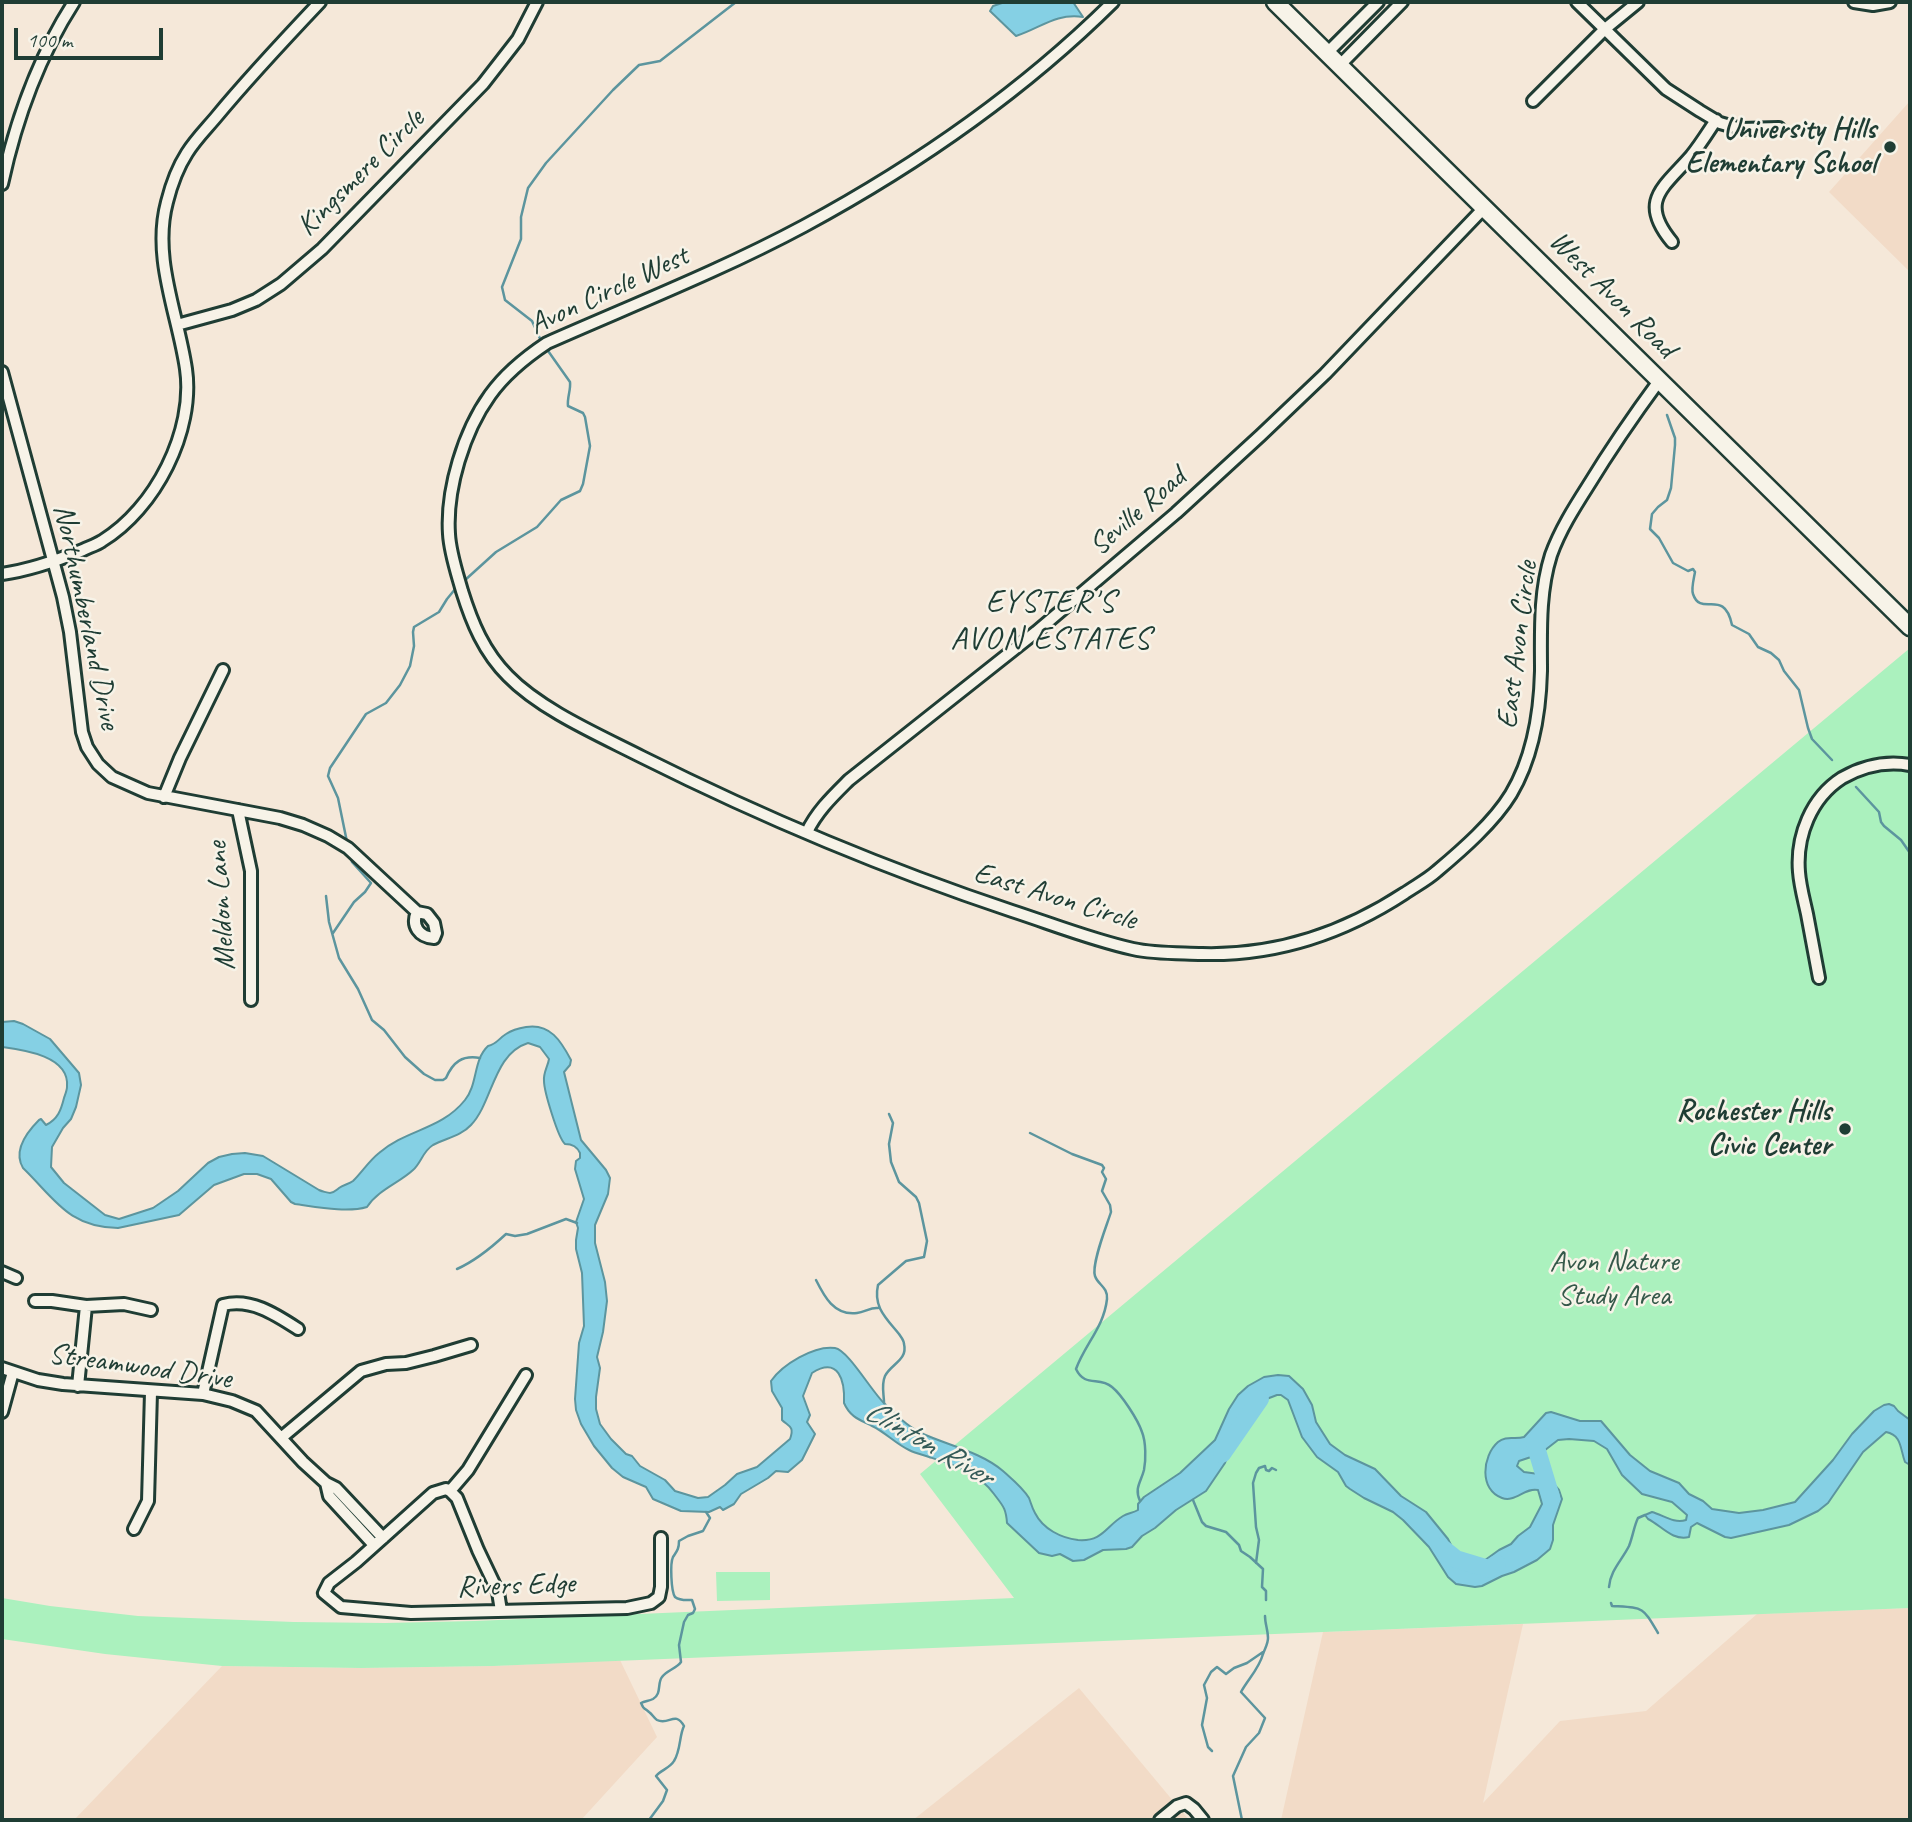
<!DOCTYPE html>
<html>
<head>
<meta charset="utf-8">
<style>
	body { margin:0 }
	#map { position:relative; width:1912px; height:1822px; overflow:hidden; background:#f5e8d9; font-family:Caveat,sans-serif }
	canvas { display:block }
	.frame { position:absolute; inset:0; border:4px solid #1f3d34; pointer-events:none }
	.scale { position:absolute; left:14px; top:28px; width:149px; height:32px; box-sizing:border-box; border:4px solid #1f3d34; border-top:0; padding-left:9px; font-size:21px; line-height:24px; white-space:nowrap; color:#1f3d34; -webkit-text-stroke:5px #f7f3e8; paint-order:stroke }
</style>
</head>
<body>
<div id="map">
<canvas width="1912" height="1822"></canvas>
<div class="frame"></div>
<div class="scale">100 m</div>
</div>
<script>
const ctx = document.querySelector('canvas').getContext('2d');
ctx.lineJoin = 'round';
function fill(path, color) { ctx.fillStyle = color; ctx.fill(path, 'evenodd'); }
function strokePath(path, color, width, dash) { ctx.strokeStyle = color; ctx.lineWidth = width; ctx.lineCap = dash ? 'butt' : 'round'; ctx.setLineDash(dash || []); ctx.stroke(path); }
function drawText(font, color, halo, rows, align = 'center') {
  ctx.font = font + ' Caveat,sans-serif'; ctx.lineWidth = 5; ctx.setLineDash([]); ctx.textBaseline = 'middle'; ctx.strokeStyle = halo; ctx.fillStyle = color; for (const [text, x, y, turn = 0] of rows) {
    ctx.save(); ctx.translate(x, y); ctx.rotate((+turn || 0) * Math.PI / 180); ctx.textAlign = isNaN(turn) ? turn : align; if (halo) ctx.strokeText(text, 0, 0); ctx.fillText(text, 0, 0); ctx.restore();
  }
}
const built = new Path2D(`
	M 1910,101 L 1910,272 L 1829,192 Z
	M 1910,1608 L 1910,1820 L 1281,1820 L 1323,1632 L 1523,1624 L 1483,1803 L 1560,1721 L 1646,1711 L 1757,1614 Z
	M 620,1660 L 657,1737 L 581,1820 L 74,1820 L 222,1666 L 361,1668 L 493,1666 Z
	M 1079,1688 L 1189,1820 L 913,1820 Z`);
const green = new Path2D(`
	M 1910,648 L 1910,1608 L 493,1666 L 361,1668 L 222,1666 L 105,1654 L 2,1639 L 2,1598 L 50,1606 L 138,1616 L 294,1622 L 385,1623 L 475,1621 L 1014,1598 L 920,1474 Z
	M 770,1572 L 770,1600 L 717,1601 L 716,1572 Z`);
const water = new Path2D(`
	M 1005,2 L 1073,2 L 1083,17 C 1055,13 1041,28 1016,36 L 990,11 L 993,6 Z
	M 14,1021 L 23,1024 L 50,1039 L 79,1073 L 81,1085 L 76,1107 L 71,1119 L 63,1128 L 52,1147 L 51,1167 L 64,1183 L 105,1215 L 119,1219 L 153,1208 L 178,1191 L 208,1163 L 219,1157 L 232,1154 L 245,1153 L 263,1156 L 319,1190 C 321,1191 328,1193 330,1193 C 334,1193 335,1191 339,1188 C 343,1185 349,1184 353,1181 C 362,1172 369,1161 379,1153 C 407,1129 441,1130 465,1100 C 478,1084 473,1060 488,1046 C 497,1044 498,1039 506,1034 C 512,1030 520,1028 526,1027 C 550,1023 561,1041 571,1060 L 570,1065 L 564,1072 L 581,1140 L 606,1170 L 610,1178 L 608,1194 L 595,1225 L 595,1243 L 605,1282 L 607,1301 L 603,1332 L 597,1357 L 600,1368 L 596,1397 L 596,1409 L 600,1424 L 611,1439 L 626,1454 L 632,1456 L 640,1466 L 665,1480 L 675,1491 L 698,1498 L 708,1497 L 725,1485 L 737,1474 L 757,1467 L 790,1439 C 795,1426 788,1426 782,1420 L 782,1408 L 772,1391 L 771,1381 C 782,1365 814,1345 835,1348 C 848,1350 872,1392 884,1403 C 895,1414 907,1426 921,1433 C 947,1445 981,1452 1003,1471 C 1012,1479 1023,1488 1029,1498 C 1031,1503 1032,1508 1035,1513 C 1043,1529 1061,1538 1078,1540 C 1103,1542 1106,1526 1123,1516 C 1128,1513 1133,1513 1138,1510 L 1138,1504 L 1144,1497 L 1180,1473 L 1215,1440 L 1229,1409 L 1238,1395 L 1248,1386 L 1264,1377 L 1278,1375 L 1289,1376 L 1303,1389 L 1312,1405 L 1316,1422 L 1330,1444 L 1345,1455 L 1375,1469 L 1401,1496 L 1426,1512 L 1448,1539 L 1457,1557 L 1464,1563 L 1473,1565 L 1481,1563 L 1499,1550 L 1511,1544 L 1518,1536 L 1530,1527 L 1542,1504 L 1538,1490 C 1525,1487 1515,1503 1502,1498 C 1479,1490 1482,1456 1498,1442 C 1506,1435 1515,1440 1524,1437 L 1546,1413 L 1551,1412 L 1580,1421 L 1601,1421 L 1630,1455 L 1650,1471 L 1679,1483 L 1689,1494 L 1703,1501 L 1712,1509 L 1739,1513 L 1763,1510 L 1795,1502 L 1833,1460 L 1852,1434 L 1874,1411 L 1884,1405 L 1889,1404 L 1894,1406 L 1898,1411 L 1910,1420 L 1910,1465 L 1905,1462 C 1900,1449 1902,1435 1886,1432 L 1863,1452 L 1828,1503 L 1818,1511 L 1789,1525 L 1731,1538 L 1725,1537 L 1697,1523 L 1691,1527 L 1689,1537 C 1672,1541 1662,1526 1648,1519 L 1645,1515 L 1652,1512 C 1663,1515 1674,1524 1686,1520 L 1687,1515 L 1672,1502 L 1642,1494 L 1622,1475 L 1607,1449 L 1594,1441 L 1569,1439 L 1558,1440 L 1540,1454 L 1519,1461 L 1517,1466 L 1524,1472 L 1546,1475 L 1559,1490 L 1562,1499 L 1553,1525 L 1553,1540 L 1550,1549 L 1537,1560 L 1514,1572 L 1502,1576 L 1482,1586 L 1475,1587 L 1456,1584 L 1448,1577 L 1429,1547 L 1403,1520 L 1393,1512 L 1364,1498 L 1350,1489 L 1346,1486 L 1338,1472 L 1317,1457 L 1302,1437 L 1288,1400 L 1281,1395 L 1277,1395 L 1264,1400 L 1238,1428 L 1225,1463 L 1206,1491 L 1176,1510 L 1155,1528 L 1142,1536 L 1132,1547 L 1126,1549 L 1103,1550 L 1084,1560 L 1073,1561 L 1060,1554 L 1052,1556 L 1039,1553 L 1007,1523 C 1006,1508 1003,1506 994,1494 C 978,1472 954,1465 929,1457 C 923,1455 915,1453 909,1450 C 896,1444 885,1432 872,1426 C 860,1420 850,1417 844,1403 C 845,1381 839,1356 812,1373 L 803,1396 L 810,1415 L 807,1422 L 815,1434 L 802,1460 L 788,1472 L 776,1471 L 768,1478 L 741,1494 L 734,1504 L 723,1510 L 720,1507 L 709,1512 L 681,1511 L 653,1499 L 646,1487 L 623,1477 L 612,1468 L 594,1446 L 581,1424 L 576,1410 L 575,1399 L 579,1343 L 584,1326 L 582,1273 L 576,1249 L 576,1240 L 578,1228 L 576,1222 L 584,1199 L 575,1169 L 576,1161 L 580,1158 L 580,1153 C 577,1146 572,1144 565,1144 C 558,1138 544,1091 544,1081 C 543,1073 548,1066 549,1059 L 540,1047 L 528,1043 C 493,1054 493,1102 471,1125 C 461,1136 446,1138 433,1145 C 423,1151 421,1163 413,1170 C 399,1183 378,1190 367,1207 C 347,1213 317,1207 295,1204 L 291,1202 L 271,1179 L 257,1174 L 244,1174 L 214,1185 L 179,1215 L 118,1228 C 68,1227 55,1199 23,1168 C 13,1151 27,1132 39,1120 L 41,1119 L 46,1125 C 58,1119 61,1110 64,1098 C 65,1095 67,1090 67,1087 C 70,1056 24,1050 2,1047 L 2,1022 Z`);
const stream = new Path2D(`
	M 542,343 L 532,321 L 505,300 L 502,287 L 521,239 L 521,217 L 528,188 L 546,163 L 613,90 L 639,65 L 660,61 L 736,2
	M 1667,415 L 1675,438 L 1675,445 L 1671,488 L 1667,500 L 1658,507 L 1652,514 L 1650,529 L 1659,538 L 1673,563 L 1688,571 L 1693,569 L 1695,572 C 1694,578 1691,589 1693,594 C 1701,618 1724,587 1732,625 L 1749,634 L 1758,647 L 1771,653 L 1779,660 L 1784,671 L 1799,690 L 1808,728 L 1812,739 L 1832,760
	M 464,581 L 496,552 L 537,527 L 561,500 L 580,491 L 583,484 L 590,446 L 585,417 L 583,413 L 568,406 C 567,397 571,390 570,382 L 546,348
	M 1856,787 L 1879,812 L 1881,822 L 1884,826 L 1901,840 L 1910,853
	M 347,842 L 338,798 L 328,776 L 330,768 L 366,714 L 386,703 L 400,685 L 410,666 L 414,646 L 413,632 L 414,627 L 439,612 L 447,599 L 456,588
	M 326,896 L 329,922 L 339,958 L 358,989 L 372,1020 L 384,1030 L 405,1057 L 424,1074 L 435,1080 L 443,1080 L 446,1078 C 453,1062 462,1055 480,1058
	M 333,933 L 354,902 L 365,892 L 371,883 L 352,862 L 351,856
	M 1030,1133 L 1072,1154 L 1102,1165 L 1104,1168 L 1102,1172 L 1106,1179 L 1102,1191 L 1110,1205 L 1111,1212 C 1107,1225 1091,1264 1095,1276 C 1098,1285 1108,1287 1107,1299 C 1104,1327 1085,1344 1076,1369 C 1085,1388 1099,1376 1112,1387 C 1122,1395 1138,1420 1142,1432 C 1146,1442 1146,1460 1144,1470 C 1141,1482 1134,1488 1140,1501
	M 457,1269 C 475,1261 491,1248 506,1234 L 515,1236 L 527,1234 L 566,1219 L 577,1223
	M 816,1280 C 824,1296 834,1316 857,1313 C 865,1312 871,1307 878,1308
	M 884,1403 C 884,1394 881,1385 885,1376 C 891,1364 908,1360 904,1344 C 904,1340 901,1337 899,1334 C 886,1318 873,1307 878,1285 L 906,1261 L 924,1257 L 927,1241 L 919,1203 L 916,1197 L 899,1182 L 891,1162 L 889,1144 L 893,1123 L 889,1114
	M 1193,1500 L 1202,1522 L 1206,1526 L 1226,1532 L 1239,1545 L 1241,1551 L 1250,1557 L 1263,1569 L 1262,1587 L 1266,1591 L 1266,1600
	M 1256,1563 L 1259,1540 L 1256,1527 L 1253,1483 L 1256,1473 L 1259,1468 L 1265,1466 L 1266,1470 L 1269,1471 L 1272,1468 L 1276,1470
	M 1609,1587 C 1610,1571 1622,1560 1629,1546 C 1633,1536 1634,1526 1638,1518 L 1645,1515
	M 1611,1603 L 1612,1606 C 1644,1608 1642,1606 1658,1633
	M 1212,1751 L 1208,1747 L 1202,1725 L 1207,1698 L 1204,1685 L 1211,1672 L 1217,1667 L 1226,1674 L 1234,1668 L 1247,1663 L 1263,1652
	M 649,1820 L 663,1801 L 667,1790 L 656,1776 C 661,1770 670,1768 674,1761 C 681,1750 679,1736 684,1726 C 675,1710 669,1726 657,1720 C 654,1718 652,1714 649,1712 C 642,1706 645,1711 641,1703 C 645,1701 649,1701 653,1699 C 662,1694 657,1683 662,1677 C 667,1670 676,1669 681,1662 L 679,1645 L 684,1622 L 688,1615 L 693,1613 L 695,1609 L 692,1600 C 686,1600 680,1601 675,1597 C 671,1591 670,1563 673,1557 C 677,1551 679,1549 679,1541 L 688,1536 L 703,1531 L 710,1518 L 706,1512
	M 1242,1820 L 1233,1776 L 1246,1747 L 1259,1733 L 1265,1718 L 1241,1692 C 1248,1679 1259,1669 1263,1654 C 1265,1648 1268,1644 1268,1638 C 1268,1630 1265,1624 1265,1616`);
const river = new Path2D(`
	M 1543,1436 L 1535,1444 L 1551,1497
	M 1222,1454 L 1260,1399
	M 1441,1547 L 1456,1559 L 1489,1569 L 1497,1564`);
const street = new Path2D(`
	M 1113,2 C 1022,92 917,165 804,226 C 722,270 633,305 547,343 C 526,357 505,374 490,395 C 464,431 446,489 449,534 C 450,553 457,573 462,591 C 472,623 484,652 508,676 C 541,710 599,735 642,757 C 760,816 886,869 1012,911 C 1052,924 1092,940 1133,949 C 1155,954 1180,953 1202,954 C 1275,956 1344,933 1405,893 C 1415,886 1427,880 1437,871 C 1462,850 1494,822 1511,794 C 1533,757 1540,713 1541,671 C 1541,632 1539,593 1551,555 C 1560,530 1574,508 1588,486 C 1610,450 1634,415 1659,381
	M 1577,2 L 1666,89 L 1700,111 L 1720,123 L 1741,129 L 1779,128
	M 1854,2 L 1873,5 L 1890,2
	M 1328,52 L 1378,2
	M 1340,65 L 1402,2
	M 1533,101 L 1605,29 L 1638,2
	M 2,184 C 16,119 38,58 74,2
	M 1672,242 C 1638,201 1663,188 1691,156 C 1700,145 1708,132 1716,120
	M 177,325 L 232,310 L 256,300 L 281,284 L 322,249 L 483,84 L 518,39 L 537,2
	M 2,372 L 63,597 L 70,632 L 82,732 L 87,747 L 98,764 L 112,777 L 148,793 L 280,818 L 303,825 L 328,836 L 348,848 L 417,912 L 427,914 L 434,923 L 436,933 L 434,938 C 419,937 411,926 417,912
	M 2,574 C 30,570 56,561 83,550 C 89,547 96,545 102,541 C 155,509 195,431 186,369 C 178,314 152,258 167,202 C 171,186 178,167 187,153 C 195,140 207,128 217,116 C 250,76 285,39 320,2
	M 164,797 L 180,758 L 223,670
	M 238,810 L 251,871 L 251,1000
	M 807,832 C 817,811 833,796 849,780 L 1036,632 L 1176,513 L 1261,435 L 1325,374 L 1484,208
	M 1819,978 C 1815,957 1811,936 1807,914 C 1804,900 1800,886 1799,872 C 1796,836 1811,798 1842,778 C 1863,766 1887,761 1910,765
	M 2,1272 L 16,1278
	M 35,1301 L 52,1301 L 86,1306 L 124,1304 L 151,1310
	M 2,1368 L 38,1380 L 63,1384 L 203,1394 L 232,1401 L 256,1411 L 303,1462 L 326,1483 L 336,1488 L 383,1538
	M 78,1386 L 86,1306
	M 203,1394 L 223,1305 C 251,1298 275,1314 298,1329
	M 2,1412 L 13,1372
	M 281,1438 L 361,1371 L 386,1364 L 406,1363 L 434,1356 L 471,1345
	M 326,1483 L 329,1496 L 374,1545
	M 450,1491 L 446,1489 L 433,1493 L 356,1562 L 329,1583 L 324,1593 L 341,1607 L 411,1613 L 627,1608 L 651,1603 L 659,1597 L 661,1587 L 661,1538
	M 450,1491 L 468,1470 L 526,1375
	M 450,1491 L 457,1498 L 478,1550 L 498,1592 L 501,1611
	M 134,1529 L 148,1501 L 151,1392
	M 1160,1820 L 1177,1806 L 1186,1803 L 1194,1809 L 1203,1820`);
const secondary = new Path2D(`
	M 1275,2 L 1910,627`);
const markers = [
	[1890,147,7,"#1f3d34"],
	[1845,1129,7,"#1f3d34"]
];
const poiNames = [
	["University Hills",1876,130],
	["Elementary School",1876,164],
	["Rochester Hills",1831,1112],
	["Civic Center",1831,1146]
];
const streetNames = [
	["Kingsmere Circle",361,173,-45],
	["Avon Circle West",609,291,-25],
	["West Avon Road",1612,295,45],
	["Seville Road",1138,512,-41],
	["Northumberland Drive",86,617,78],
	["East Avon Circle",1518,645,-83],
	["East Avon Circle",1055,897,17],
	["Meldon Lane",222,906,-94],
	["Streamwood Drive",140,1367,8],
	["Rivers Edge",516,1586,-2]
];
const parkNames = [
	["Avon Nature",1614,1262],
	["Study Area",1614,1296]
];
const neighbourhoodNames = [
	["EYSTER'S",1051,603],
	["AVON ESTATES",1051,640]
];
const waterNames = [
	["Clinton River",928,1444,30]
];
fill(built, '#f2dbc7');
fill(green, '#abf1be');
fill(water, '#85d0e4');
strokePath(water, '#5c959e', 2);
strokePath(stream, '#5c959e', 2.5);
strokePath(river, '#85d0e4', 18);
strokePath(street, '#1f3d34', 16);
strokePath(secondary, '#1f3d34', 21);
strokePath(street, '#f7f3e8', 10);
strokePath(secondary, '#f7f3e8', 16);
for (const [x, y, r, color] of markers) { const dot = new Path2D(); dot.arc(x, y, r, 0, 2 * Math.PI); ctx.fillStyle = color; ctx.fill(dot); strokePath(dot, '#f7f3e8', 2.5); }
drawText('bold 30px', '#1f3d34', '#f7f3e8', poiNames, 'right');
drawText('30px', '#1f3d34', '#f7f3e8', streetNames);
drawText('30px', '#345849', '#f7f3e8', parkNames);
ctx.letterSpacing = '2px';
drawText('32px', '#1f3d34', '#f7f3e8', neighbourhoodNames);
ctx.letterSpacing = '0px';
drawText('italic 32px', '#335a57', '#f7f3e8', waterNames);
</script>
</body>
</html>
